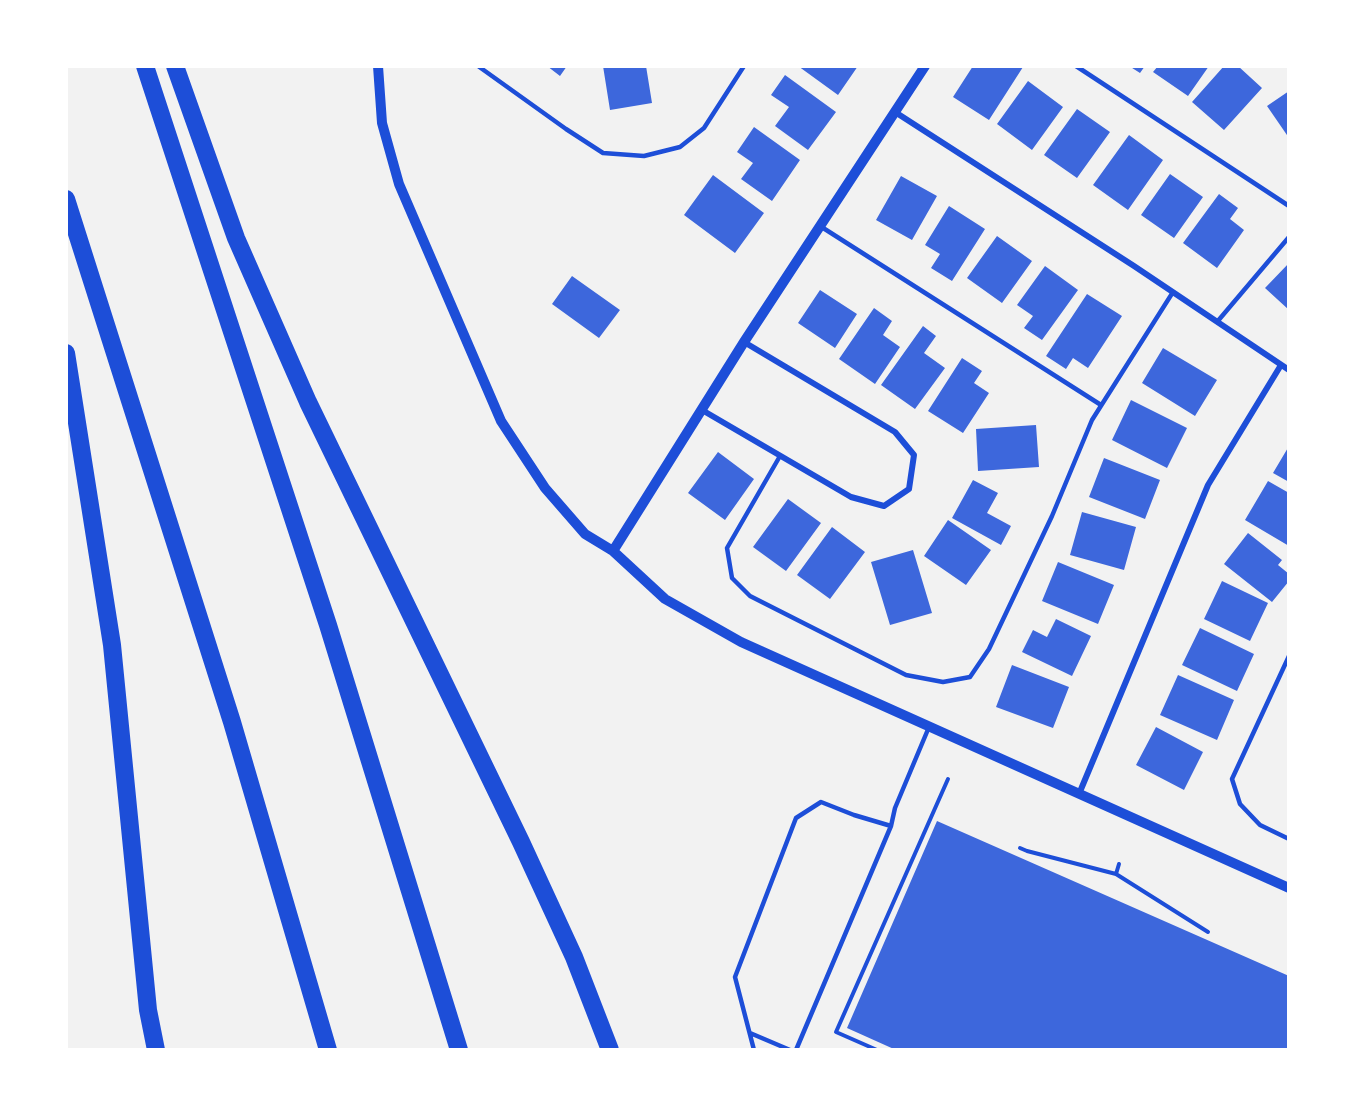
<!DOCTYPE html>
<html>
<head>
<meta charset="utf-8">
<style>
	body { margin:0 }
	#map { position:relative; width:1355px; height:1116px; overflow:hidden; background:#f2f2f2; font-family:"Archivo Narrow",sans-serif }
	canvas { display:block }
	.frame { position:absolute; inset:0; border:68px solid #fff; pointer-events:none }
</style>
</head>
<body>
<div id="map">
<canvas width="1355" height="1116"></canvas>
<div class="frame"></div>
</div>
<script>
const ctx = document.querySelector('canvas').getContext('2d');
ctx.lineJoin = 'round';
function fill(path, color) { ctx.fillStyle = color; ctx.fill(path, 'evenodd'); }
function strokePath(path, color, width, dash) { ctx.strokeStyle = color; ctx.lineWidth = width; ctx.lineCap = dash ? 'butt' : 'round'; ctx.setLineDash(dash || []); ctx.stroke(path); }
const building = new Path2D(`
	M 547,66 L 567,66 L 560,76 Z
	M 603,66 L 646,66 L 652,103 L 610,110 Z
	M 798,66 L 858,66 L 838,95 Z
	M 973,66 L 1023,67 L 989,120 L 953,97 Z
	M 1129,66 L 1145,66 L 1140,73 Z
	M 1158,66 L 1209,66 L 1188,96 L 1153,72 Z
	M 1224,66 L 1238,66 L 1262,88 L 1224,130 L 1192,102 Z
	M 785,75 L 836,112 L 808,150 L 775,126 L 789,107 L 771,95 Z
	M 1028,81 L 1063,107 L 1032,150 L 997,124 Z
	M 1289,91 L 1289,138 L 1267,106 Z
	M 1077,109 L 1110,132 L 1077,178 L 1044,155 Z
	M 754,127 L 800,160 L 772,201 L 741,179 L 753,163 L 737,152 Z
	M 1129,135 L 1163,160 L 1128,210 L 1093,185 Z
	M 1170,174 L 1203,197 L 1174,238 L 1141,215 Z
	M 713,175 L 764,213 L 735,253 L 684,215 Z
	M 901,176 L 937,196 L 912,240 L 876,220 Z
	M 1219,194 L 1238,208 L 1230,219 L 1244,230 L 1217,268 L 1183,243 Z
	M 949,206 L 985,229 L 952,281 L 931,268 L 940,254 L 925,245 Z
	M 997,236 L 1032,261 L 1002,303 L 967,278 Z
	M 1289,263 L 1289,310 L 1265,288 Z
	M 1045,266 L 1078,290 L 1042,340 L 1024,328 L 1033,316 L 1017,305 Z
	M 572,276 L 620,310 L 599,338 L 552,304 Z
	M 820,290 L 857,314 L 835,348 L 798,323 Z
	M 1087,294 L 1122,316 L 1088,368 L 1073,358 L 1066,369 L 1046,356 Z
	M 874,308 L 892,321 L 883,335 L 900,347 L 875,384 L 839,359 Z
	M 923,326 L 936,336 L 924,353 L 945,368 L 915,409 L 881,385 Z
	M 1163,348 L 1217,380 L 1195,416 L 1142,383 Z
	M 962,358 L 982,371 L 974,383 L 989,393 L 963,433 L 928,411 Z
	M 1131,400 L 1187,428 L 1167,468 L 1112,440 Z
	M 1036,425 L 1039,467 L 978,471 L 976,429 Z
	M 1289,446 L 1289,482 L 1273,473 Z
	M 718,452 L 754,479 L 725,520 L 688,493 Z
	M 1104,458 L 1160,480 L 1145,519 L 1089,497 Z
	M 973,480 L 998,493 L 987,513 L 1011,526 L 1001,545 L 952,518 Z
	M 1268,481 L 1289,493 L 1289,546 L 1245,520 Z
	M 788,499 L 821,523 L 786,571 L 753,547 Z
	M 1082,512 L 1136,527 L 1124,570 L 1070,555 Z
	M 948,520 L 991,550 L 966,585 L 924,556 Z
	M 832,527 L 865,552 L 830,599 L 797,575 Z
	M 1248,533 L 1282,560 L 1278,565 L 1289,574 L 1289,581 L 1272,602 L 1224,564 Z
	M 913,550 L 932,613 L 890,625 L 871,562 Z
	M 1058,562 L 1114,585 L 1098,624 L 1042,601 Z
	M 1222,581 L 1268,603 L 1250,641 L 1204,619 Z
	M 1056,619 L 1091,636 L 1072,676 L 1022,652 L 1033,630 L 1047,637 Z
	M 1200,628 L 1254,654 L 1237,691 L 1182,665 Z
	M 1012,665 L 1069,687 L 1053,728 L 996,707 Z
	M 1178,675 L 1234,700 L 1217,740 L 1160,715 Z
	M 1156,727 L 1203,752 L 1184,790 L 1136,765 Z
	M 937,821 L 1289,976 L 1289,1050 L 896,1050 L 847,1028 Z`);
const path = new Path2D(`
	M 1020,848 L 1027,851 L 1116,874 L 1119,864
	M 1116,874 L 1208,932
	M 877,1050 L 836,1032 L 948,779`);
const service = new Path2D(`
	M 478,66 L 566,129 L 603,153 L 644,156 L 680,147 L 704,128 L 744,66
	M 1076,66 L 1289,206
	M 820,226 L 1101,405
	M 1217,322 L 1289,237
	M 780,456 L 727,548 L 732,578 L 750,596 L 906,675 L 943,682 L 970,677 L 989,649 L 1052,516 L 1092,420 L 1173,292
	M 1289,656 L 1232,779 L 1240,804 L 1260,825 L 1289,839
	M 750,1033 L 790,1050
	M 754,1050 L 735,977 L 796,818 L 821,802 L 854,815 L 891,826 L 895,808 L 929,727
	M 796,1050 L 891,826`);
const minor = new Path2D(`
	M 895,112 L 1134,266 L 1289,370
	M 702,410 L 851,497 L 884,506 L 909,489 L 914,455 L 895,432 L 744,342
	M 1079,794 L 1208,485 L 1281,365`);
const tertiary = new Path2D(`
	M 378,66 L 382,123 L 399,184 L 501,421 L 545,488 L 585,534 L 613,551 L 665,599 L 741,642 L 1289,888
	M 613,551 L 744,342 L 925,66`);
const motorway = new Path2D(`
	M 145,66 L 328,625 L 459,1050
	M 175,66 L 236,238 L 308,402 L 521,842 L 574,957 L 610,1050
	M 66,199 L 232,722 L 328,1050
	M 66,353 L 112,645 L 148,1010 L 156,1050`);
fill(building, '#3d67dc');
strokePath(path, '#1d4ed8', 4);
strokePath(service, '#1d4ed8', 4.5);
strokePath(minor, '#1d4ed8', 6);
strokePath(tertiary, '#1d4ed8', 10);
strokePath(motorway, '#1d4ed8', 18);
</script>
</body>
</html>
